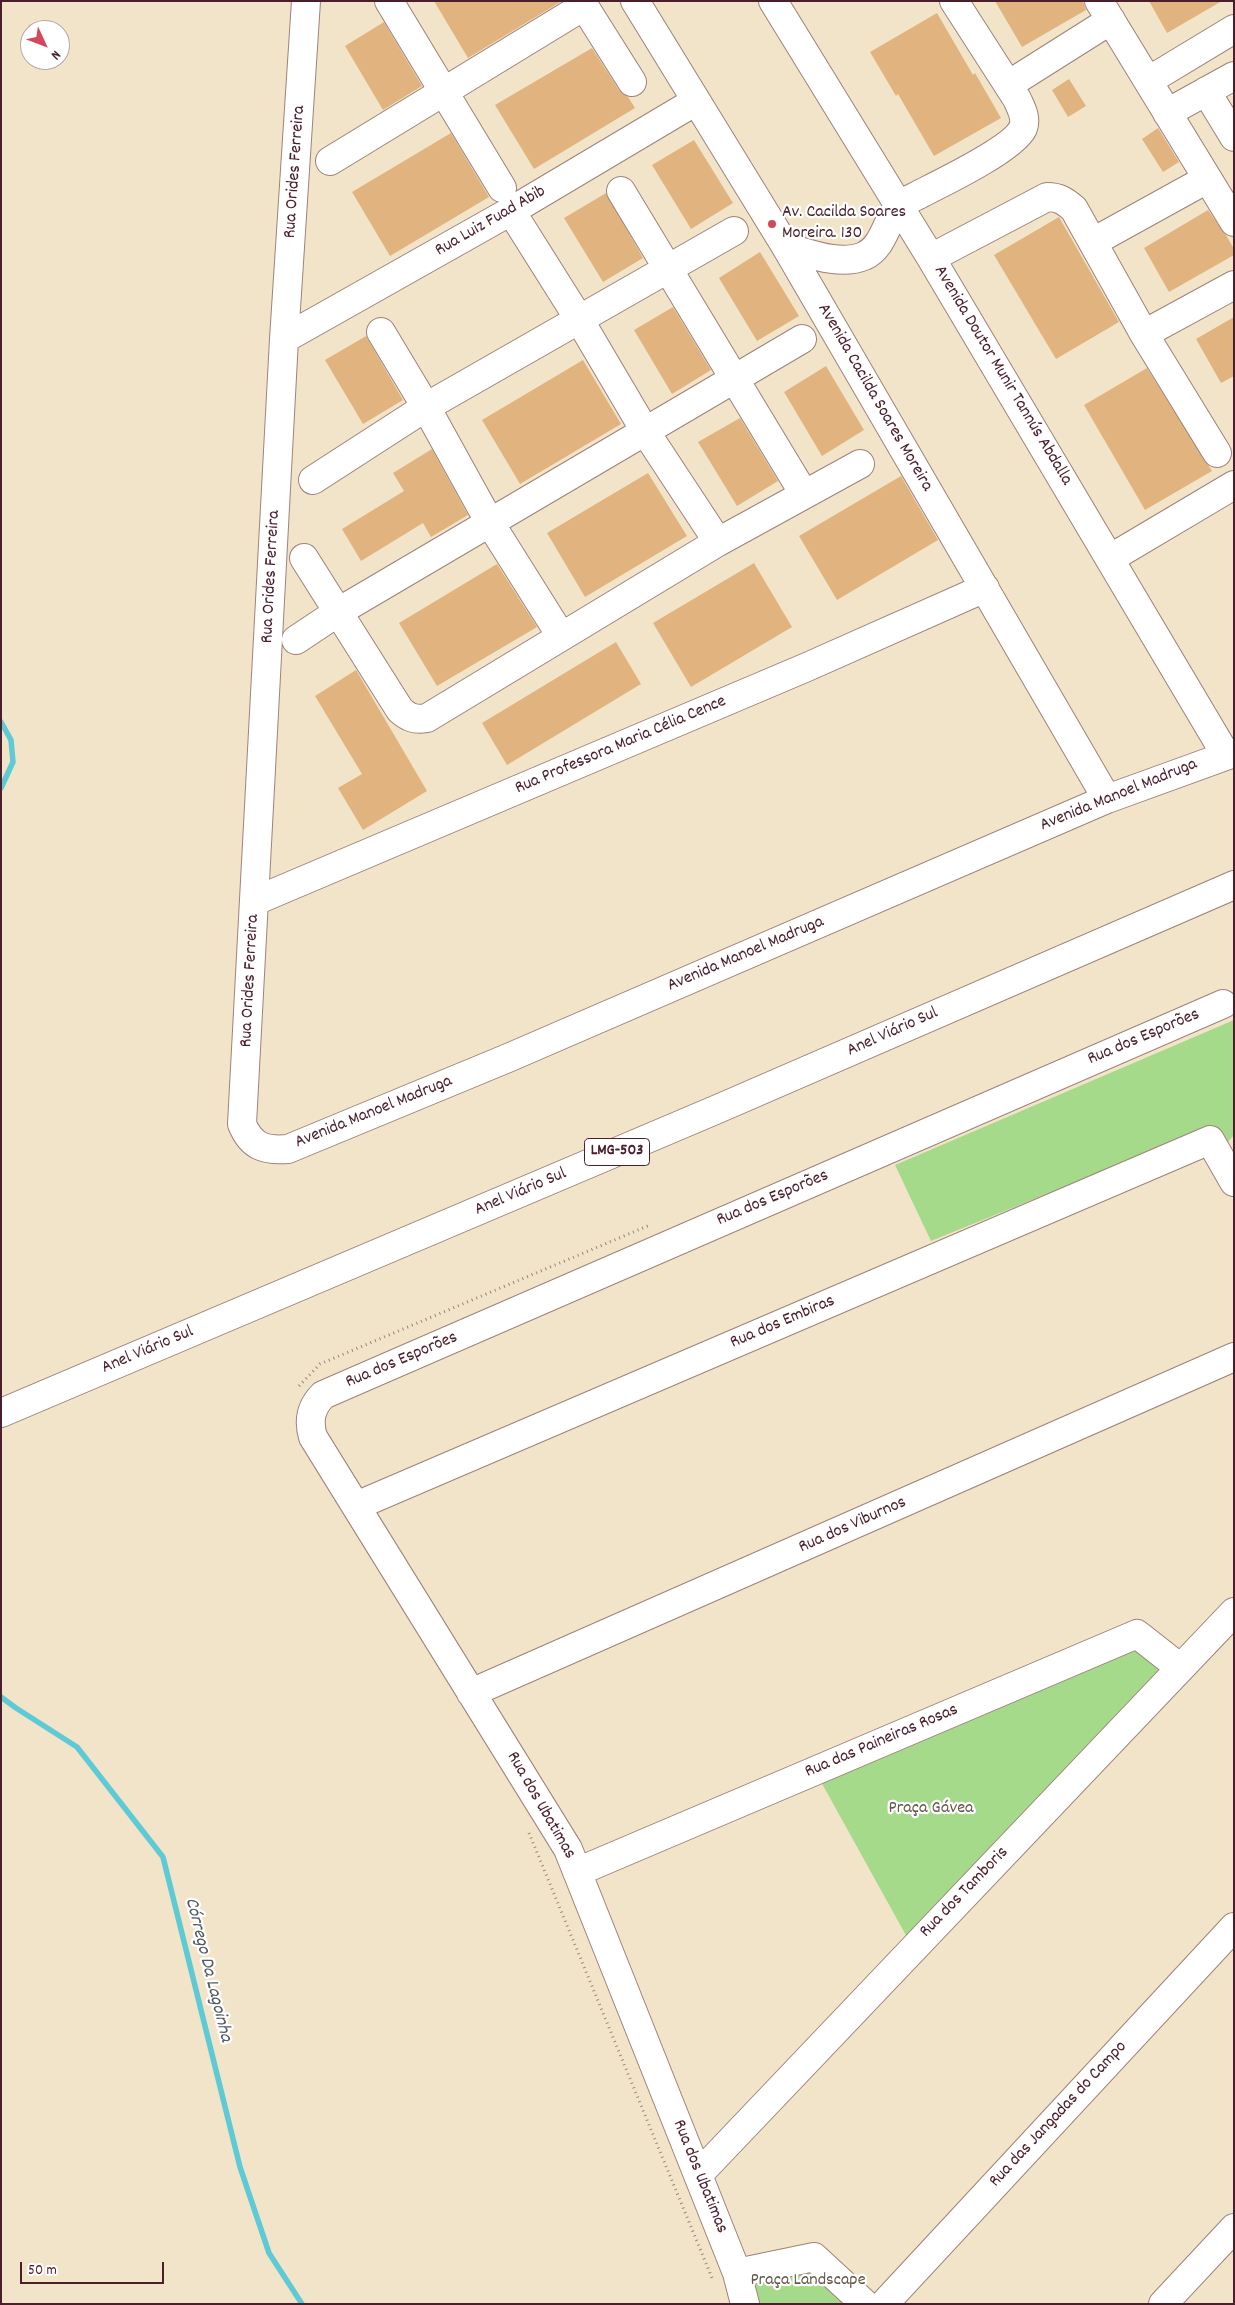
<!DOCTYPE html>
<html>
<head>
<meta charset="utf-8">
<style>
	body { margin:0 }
	#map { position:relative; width:1235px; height:2305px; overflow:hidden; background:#f2e4c8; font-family:Dekko,sans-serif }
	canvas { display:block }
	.frame { position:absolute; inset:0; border:2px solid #4a1f2b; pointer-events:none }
	.north { position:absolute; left:20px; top:20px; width:50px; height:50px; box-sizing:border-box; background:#fff; border:1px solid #b7a5aa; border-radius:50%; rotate:133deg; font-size:14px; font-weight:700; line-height:20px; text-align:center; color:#4a1f2b }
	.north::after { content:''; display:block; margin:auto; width:18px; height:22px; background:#d1495b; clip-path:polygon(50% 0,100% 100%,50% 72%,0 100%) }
	.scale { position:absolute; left:20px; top:2262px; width:144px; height:22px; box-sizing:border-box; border:2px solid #4a1f2b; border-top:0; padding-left:6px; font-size:15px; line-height:18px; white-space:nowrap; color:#4a1f2b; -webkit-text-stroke:4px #fff; paint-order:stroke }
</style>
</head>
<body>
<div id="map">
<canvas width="1235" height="2305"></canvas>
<div class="frame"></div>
<div class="north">N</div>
<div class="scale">50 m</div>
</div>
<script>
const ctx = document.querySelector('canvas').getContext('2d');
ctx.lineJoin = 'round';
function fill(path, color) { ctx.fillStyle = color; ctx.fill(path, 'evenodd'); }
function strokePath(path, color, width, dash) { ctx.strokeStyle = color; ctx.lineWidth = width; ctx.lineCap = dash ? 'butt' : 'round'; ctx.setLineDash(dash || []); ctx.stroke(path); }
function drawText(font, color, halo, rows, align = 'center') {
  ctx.font = font + ' Dekko,sans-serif'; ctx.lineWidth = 4.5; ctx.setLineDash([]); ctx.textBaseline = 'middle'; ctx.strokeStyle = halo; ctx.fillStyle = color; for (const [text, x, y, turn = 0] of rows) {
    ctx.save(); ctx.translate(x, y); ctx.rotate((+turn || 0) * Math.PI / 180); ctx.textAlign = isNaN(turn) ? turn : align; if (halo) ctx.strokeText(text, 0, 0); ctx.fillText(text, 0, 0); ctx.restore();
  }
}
const green = new Path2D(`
	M 1234,1020 L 1234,1135 L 1218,1154 L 1184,1138 L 931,1241 L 895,1165 Z
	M 1137,1634 L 1179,1667 L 913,1948 L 815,1771 Z
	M 814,2257 L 865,2304 L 745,2304 L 737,2273 Z`);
const stream = new Path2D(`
	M 1,722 L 11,740 L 13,762 L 1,788
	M 1,1697 L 16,1708 L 77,1747 L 163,1857 L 240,2167 L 269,2253 L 302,2304`);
const building = new Path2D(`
	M 434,1 L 562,1 L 468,58 Z
	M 995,1 L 1083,1 L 1086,10 L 1022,47 Z
	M 1149,1 L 1222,1 L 1167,33 Z
	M 937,13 L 973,75 L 975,73 L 1001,118 L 934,156 L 898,94 L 896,96 L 870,52 Z
	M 384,22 L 422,86 L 383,110 L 345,46 Z
	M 592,48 L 619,90 L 628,97 L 635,108 L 534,169 L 495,105 Z
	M 1069,79 L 1086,106 L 1068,117 L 1052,90 Z
	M 1158,128 L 1179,162 L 1163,172 L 1142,139 Z
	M 451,133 L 489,197 L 390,256 L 352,192 Z
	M 694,140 L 733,203 L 691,229 L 652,165 Z
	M 606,193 L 643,258 L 603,282 L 564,218 Z
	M 1208,210 L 1226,235 L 1234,249 L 1234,255 L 1169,292 L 1144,248 Z
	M 1059,217 L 1119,322 L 1056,359 L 994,255 Z
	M 760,252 L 799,316 L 757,341 L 719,278 Z
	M 673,307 L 711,370 L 672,394 L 634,330 Z
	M 1234,317 L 1234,376 L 1221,383 L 1196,339 Z
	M 366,336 L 403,400 L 363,424 L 325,360 Z
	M 583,360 L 621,424 L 520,484 L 482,420 Z
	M 826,366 L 864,430 L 822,456 L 784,392 Z
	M 1147,368 L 1212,471 L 1145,510 L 1084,405 Z
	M 740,418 L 778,481 L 737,506 L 698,442 Z
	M 432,449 L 468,515 L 431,537 L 423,523 L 361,561 L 342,529 L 404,491 L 393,473 Z
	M 648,473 L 687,536 L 585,597 L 547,533 Z
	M 901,476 L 938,540 L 837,600 L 799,536 Z
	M 754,563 L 792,627 L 691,687 L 653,623 Z
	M 497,564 L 537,627 L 437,686 L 399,623 Z
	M 616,642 L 641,684 L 507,765 L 482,723 Z
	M 356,670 L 427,791 L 363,830 L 338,788 L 362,774 L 315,696 Z`);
const path = new Path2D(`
	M 299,1386 L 320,1364 L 650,1225
	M 529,1833 L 712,2278`);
const minor = new Path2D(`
	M 306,1 L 284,339 L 242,1124 C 251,1146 264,1151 288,1149 L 508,1058 L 1107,799 L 1234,753
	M 389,1 L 502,188
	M 581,1 L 632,82
	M 635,1 L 786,247 L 1107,799
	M 773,1 L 931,258 L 1226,755
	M 1099,1 L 1234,222
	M 1148,81 L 1234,29
	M 1008,85 L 1111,20
	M 1206,91 L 1234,137
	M 1167,113 L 1234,76
	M 330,161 L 584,6
	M 621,191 L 804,494
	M 511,211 L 579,319 L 645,431 L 718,542
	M 1093,242 L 1207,179
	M 786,247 C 811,254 840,266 864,256 C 884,247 886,221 899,206 C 904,201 915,197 922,193 C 944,182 1014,148 1023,128 C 1027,118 1021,108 1017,99 L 954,1
	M 931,258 L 1047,197 C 1059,197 1065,201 1074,209 L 1144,334 L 1217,453
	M 381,332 L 426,407 L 490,523 L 561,636
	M 1144,334 L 1234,285
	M 284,339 L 511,211 L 696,101
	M 313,480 L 426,407 L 734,231
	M 304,558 L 400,710 C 409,718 415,720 427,718 L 718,542 L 860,464
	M 1111,558 L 1234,485
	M 296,640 L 338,612 L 802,339
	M 255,901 L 807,667 L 985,588
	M 356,1506 L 1210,1140 L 1234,1182
	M 471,1693 L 1234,1357
	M 577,1872 L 1137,1634 L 1179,1667
	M 698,2175 L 1234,1612
	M 737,2273 L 814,2257 L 865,2304
	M 745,2304 L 737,2273 L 568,1849 L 313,1437 C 308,1420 311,1407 323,1395 L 1223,1004
	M 884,2304 L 1234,1927
	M 1163,2304 L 1234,2228`);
const major = new Path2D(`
	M 1,1413 L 720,1108 L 1234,885`);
const markers = [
	[772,224,5,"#d1495b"]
];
const shields = [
	[617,1152,65]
];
const shieldNames = [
	["LMG-503",617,1152]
];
const streetNames = [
	["Rua Orides Ferreira",296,172,-86],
	["Rua Luiz Fuad Abib",491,222,-30],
	["Avenida Doutor Munir Tannús Abdalla",1002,376,59],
	["Avenida Cacilda Soares Moreira",874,398,60],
	["Rua Orides Ferreira",272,577,-87],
	["Rua Professora Maria Célia Cence",621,746,-23],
	["Avenida Manoel Madruga",1119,796,-22],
	["Avenida Manoel Madruga",746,955,-23],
	["Rua Orides Ferreira",251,981,-87],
	["Anel Viário Sul",893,1033,-24],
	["Rua dos Esporões",1144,1038,-23],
	["Avenida Manoel Madruga",374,1113,-22],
	["Anel Viário Sul",521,1193,-23],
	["Rua dos Esporões",773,1199,-23],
	["Rua dos Embiras",783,1323,-23],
	["Anel Viário Sul",148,1351,-23],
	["Rua dos Esporões",402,1361,-23],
	["Rua dos Viburnos",853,1526,-24],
	["Rua das Paineiras Rosas",882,1742,-23],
	["Rua dos Ubatimas",540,1806,60],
	["Rua dos Tamboris",965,1893,-46],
	["Rua das Jangadas do Campo",1059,2115,-47],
	["Rua dos Ubatimas",699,2177,68]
];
const poiNames = [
	["Av. Cacilda Soares",782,214],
	["Moreira. 130",782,235]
];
const parkNames = [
	["Praça Gávea",931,1810],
	["Praça Landscape",808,2282]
];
const waterNames = [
	["Córrego Da Lagoinha",207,1970,76]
];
fill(green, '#a5da8b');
strokePath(stream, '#5ecad6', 5.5);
fill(building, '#e1b47f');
strokePath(minor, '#9e827a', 30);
strokePath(major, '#9e827a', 30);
strokePath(path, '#9e827a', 3, [1, 4]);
strokePath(minor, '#fff', 28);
strokePath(major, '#fff', 28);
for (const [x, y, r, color] of markers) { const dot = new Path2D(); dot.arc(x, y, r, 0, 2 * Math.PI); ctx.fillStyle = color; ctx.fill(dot); strokePath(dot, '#fff', 2); }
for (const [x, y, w] of shields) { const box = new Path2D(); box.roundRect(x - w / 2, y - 13.5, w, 27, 4); ctx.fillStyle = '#fff'; ctx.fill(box); strokePath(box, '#4a1f2b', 1); }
drawText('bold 16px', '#4a1f2b', null, shieldNames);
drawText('18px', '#4a1f2b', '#fff', streetNames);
drawText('18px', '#4a1f2b', '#fff', poiNames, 'left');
drawText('18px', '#655748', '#fff', parkNames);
drawText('italic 19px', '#515b67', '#fff', waterNames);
</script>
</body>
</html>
